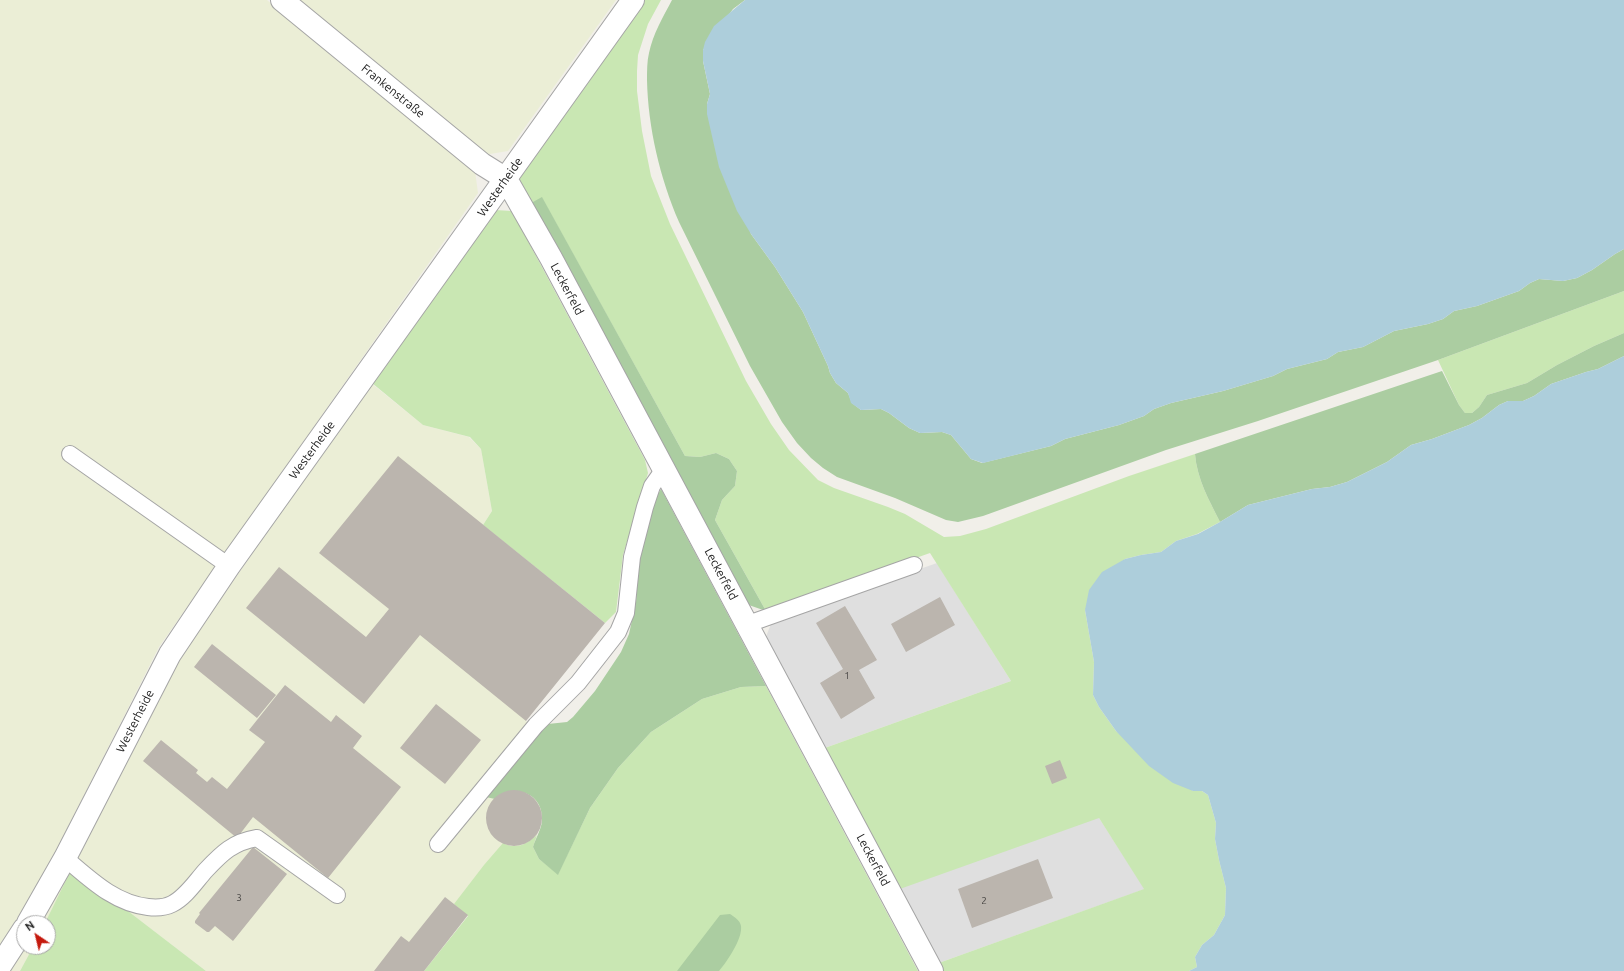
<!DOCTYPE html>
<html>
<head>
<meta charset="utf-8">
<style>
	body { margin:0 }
	#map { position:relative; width:1624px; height:971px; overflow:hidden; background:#f1efe9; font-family:Ubuntu,sans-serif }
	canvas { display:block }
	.north { position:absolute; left:16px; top:915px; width:40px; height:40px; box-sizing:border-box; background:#fff; border:1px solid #a6a6a6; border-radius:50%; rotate:325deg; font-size:11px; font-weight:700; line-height:16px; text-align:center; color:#212121 }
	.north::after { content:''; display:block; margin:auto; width:14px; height:18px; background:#c51a0e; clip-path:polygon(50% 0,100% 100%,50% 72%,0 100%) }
</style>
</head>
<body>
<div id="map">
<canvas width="1624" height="971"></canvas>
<div class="north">N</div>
</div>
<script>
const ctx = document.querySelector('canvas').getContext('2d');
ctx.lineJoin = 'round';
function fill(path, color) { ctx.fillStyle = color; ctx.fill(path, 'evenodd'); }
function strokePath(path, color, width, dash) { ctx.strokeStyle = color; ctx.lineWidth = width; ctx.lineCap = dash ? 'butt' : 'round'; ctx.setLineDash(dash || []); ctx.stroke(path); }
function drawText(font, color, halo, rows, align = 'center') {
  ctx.font = font + ' Ubuntu,sans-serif'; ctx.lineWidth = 3; ctx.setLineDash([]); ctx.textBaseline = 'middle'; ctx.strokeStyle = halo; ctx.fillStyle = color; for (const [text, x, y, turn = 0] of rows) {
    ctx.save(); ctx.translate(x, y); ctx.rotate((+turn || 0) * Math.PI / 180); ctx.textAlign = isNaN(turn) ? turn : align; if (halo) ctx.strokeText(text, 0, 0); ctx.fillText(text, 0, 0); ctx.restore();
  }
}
const residential = new Path2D(`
	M 937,563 L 1011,681 L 822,749 L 764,642 L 772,621 Z
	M 1077,784 L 1145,889 L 936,964 L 878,854 Z`);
const farmland = new Path2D(`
	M 0,0 L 267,0 L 475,171 L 478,193 L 159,647 L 38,886 L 0,945 Z
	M 297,0 L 616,0 L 508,151 L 484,155 Z
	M 371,383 L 423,425 L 469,437 L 481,449 L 492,511 L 483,525 L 526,721 L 539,730 L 495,799 L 501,794 L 510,791 L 519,791 L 528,794 L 535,799 L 540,807 L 542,816 L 541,825 L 537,835 L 529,842 L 518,846 L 507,845 L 468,915 L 424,971 L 206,971 L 73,869 L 45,923 L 37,923 L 72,868 L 177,662 Z
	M 24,947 L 33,947 L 20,971 L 6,971 Z`);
const grass = new Path2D(`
	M 644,0 L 661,0 L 648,24 L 638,55 L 637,71 L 637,91 L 642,131 L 651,176 L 670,224 L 746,381 L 771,424 L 789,450 L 818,480 L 834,488 L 888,507 L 905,514 L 944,537 L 960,536 L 986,529 L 1129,476 L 1195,454 C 1197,479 1209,500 1220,522 L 1197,534 L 1176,541 L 1161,552 L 1141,555 L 1125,559 L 1085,610 L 1094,662 L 1093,695 L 1099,707 L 1116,731 L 1193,791 L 1202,791 L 1208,795 L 1216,823 L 1215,839 L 1219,860 L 1226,888 L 1225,915 L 1214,935 L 1202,945 L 1195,957 L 1197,967 L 1189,971 L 940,971 L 936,964 L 1144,889 L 1099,818 L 897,890 L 822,749 L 1011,681 L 930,553 L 766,611 L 715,520 L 722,500 L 735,486 L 737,471 L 729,459 L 716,453 L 700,457 L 685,456 L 542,198 L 531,203 L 517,179 Z
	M 495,210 L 512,211 L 645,460 L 648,473 L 623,555 L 616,612 L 605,623 L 483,525 L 492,511 L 481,449 L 470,437 L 423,425 L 372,383 Z
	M 1624,291 L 1624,333 L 1594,346 L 1557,365 L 1527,383 L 1487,395 L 1479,407 L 1472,413 L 1465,413 L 1459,405 L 1438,360 Z
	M 766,686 L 918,971 L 424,971 L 468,916 L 454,904 L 484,865 L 503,843 C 516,850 527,844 537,835 L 533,847 L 539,859 L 558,874 L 590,808 L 618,768 L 651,732 L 702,699 L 741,687 Z
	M 72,868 L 206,971 L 20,971 L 33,947 L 48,947 L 48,923 L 45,923 Z`);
const forest = new Path2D(`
	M 672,0 L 745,0 L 733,9 L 703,50 L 703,61 L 710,94 L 707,104 L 751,234 L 775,267 L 803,312 L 828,366 L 830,373 L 836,383 L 848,393 L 852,403 L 861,410 L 881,409 L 889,413 L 909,428 L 920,433 L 942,432 L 951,435 L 971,459 L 982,463 L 1051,446 L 1065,439 L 1119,425 L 1144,416 L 1154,409 L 1171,403 L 1223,391 L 1273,376 L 1287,369 L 1327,359 L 1338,352 L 1363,347 L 1394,331 L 1428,324 L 1443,319 L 1454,311 L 1477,306 L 1519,291 L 1530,283 L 1539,279 L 1563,281 L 1577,278 L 1592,270 L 1615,254 L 1624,249 L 1624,291 L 1438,360 L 1258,421 L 1166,450 L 983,516 L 958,522 L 946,520 L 895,498 L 837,477 L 823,468 L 811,458 L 797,443 L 782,422 L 750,366 L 679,222 C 660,178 648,128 647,80 C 647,71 647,61 649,53 C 653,34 663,17 672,0 Z
	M 542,197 L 685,456 L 700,457 L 716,453 L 729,459 L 737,471 L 735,486 L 722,500 L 715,520 L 766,611 L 743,603 L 531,203 Z
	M 1624,333 L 1624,356 L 1598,369 L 1586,372 L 1551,384 L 1534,396 L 1523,401 L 1508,401 L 1499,405 L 1482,418 L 1469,425 L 1432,439 L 1411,445 L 1387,462 L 1347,482 L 1330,487 L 1312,489 L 1248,505 L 1220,522 C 1209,500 1197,479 1195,454 L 1442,371 L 1459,405 L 1465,413 L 1472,413 L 1479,407 L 1487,395 L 1527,383 L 1557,365 L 1594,346 Z
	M 661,489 L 766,686 L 741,687 L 702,699 L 651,732 L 618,768 L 590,808 L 558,875 L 539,859 L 533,847 C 536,837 543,827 542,817 C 541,791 513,785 495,799 L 486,797 L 539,730 L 548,724 L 567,722 L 573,717 L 595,691 L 621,652 L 629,634 L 636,602 L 639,559 L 653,503 Z
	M 730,914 C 733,916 738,919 740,923 C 746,934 727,962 719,971 L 677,971 L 720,915 Z`);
const water = new Path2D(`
	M 745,0 L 1624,0 L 1624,249 L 1615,254 L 1592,270 L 1577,278 L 1563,281 L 1539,279 L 1530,283 L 1519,291 L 1477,306 L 1454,311 L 1443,319 L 1428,324 L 1394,331 L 1363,347 L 1338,352 L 1327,359 L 1287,369 L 1273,376 L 1223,391 L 1171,403 L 1154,409 L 1144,416 L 1119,425 L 1065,439 L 1051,446 L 983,463 L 971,459 L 951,435 L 942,432 L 920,433 L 909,428 L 889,413 L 881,409 L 861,410 L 851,403 L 848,393 L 836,383 L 830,373 L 828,366 L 803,312 L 775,267 L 751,234 L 737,211 L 719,167 L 707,114 L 707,104 L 710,94 L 703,61 L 703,50 L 705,42 L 714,26 Z
	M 1624,356 L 1624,971 L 1189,971 L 1197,967 L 1195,957 L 1202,945 L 1214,935 L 1225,915 L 1226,888 L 1219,860 L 1215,839 L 1216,823 L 1208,795 L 1202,791 L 1193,791 L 1173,783 L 1149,766 L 1116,731 L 1099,707 L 1093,695 L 1094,662 L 1085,610 L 1089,590 L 1102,572 L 1125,559 L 1141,555 L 1161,552 L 1176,541 L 1198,534 L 1220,522 L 1248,505 L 1312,489 L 1330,487 L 1347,482 L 1387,462 L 1411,445 L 1432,439 L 1469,425 L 1482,418 L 1499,405 L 1508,401 L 1523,401 L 1534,396 L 1551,384 L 1586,372 L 1598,369 Z`);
const building = new Path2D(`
	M 398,456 L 605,623 L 526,721 L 420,635 L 364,704 L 246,608 L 279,567 L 366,637 L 389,609 L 319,553 Z
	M 940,597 L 955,625 L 906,652 L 891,624 Z
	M 845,606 L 877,660 L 859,670 L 875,698 L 841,719 L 820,683 L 843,669 L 816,623 Z
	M 212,644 L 276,695 L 257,718 L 194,667 Z
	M 285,685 L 331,722 L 336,715 L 362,736 L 353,748 L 401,787 L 328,878 L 253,817 L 237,838 L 143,761 L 161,740 L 198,770 L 196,773 L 207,782 L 212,777 L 227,789 L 265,742 L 249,730 Z
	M 436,704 L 481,740 L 445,784 L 400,748 Z
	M 1060,760 L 1067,778 L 1052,784 L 1045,766 Z
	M486 818a28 28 0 1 1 56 0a28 28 0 1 1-56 0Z
	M 253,847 L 287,874 L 233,941 L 215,926 L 209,932 L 207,932 L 195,923 L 195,921 L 200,914 L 199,913 Z
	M 1038,859 L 1053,898 L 972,928 L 958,889 Z
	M 445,897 L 468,915 L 424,971 L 374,971 L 401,936 L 409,942 Z`);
const service = new Path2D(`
	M 70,454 L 229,566
	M 748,624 L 914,565
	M 438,844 L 536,725 L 578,683 L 618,632 L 626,613 L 632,557 L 645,507 L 652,486 L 664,469
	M 65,858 C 90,879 114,903 148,907 C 156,908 164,908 172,904 C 186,897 196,881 206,870 C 222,853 233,842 257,838 L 337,895`);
const minor = new Path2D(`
	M 282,0 L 482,164 L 506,179 L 551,258 L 932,971
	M 28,923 L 65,858 L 170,654 L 229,566 L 633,0
	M 0,966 L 24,929`);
const numberNames = [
	["1",847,676],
	["3",239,898],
	["2",984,901]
];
const streetNames = [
	["Frankenstraße",393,91,39],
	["Westerheide",500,187,-55],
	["Leckerfeld",567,289,62],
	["Westerheide",312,450,-54],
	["Leckerfeld",721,574,62],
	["Westerheide",135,721,-63],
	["Leckerfeld",873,860,62]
];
fill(residential, '#dfdfdf');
fill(farmland, '#ebeed6');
fill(grass, '#c9e7b3');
fill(forest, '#abcda1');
fill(water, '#adcedb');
fill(building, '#bbb5ae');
strokePath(service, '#a5a5a5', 18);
strokePath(minor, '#a5a5a5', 24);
strokePath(service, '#fff', 16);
strokePath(minor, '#fff', 22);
drawText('10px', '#484644', null, numberNames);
drawText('12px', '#212121', '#fff', streetNames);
</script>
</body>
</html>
